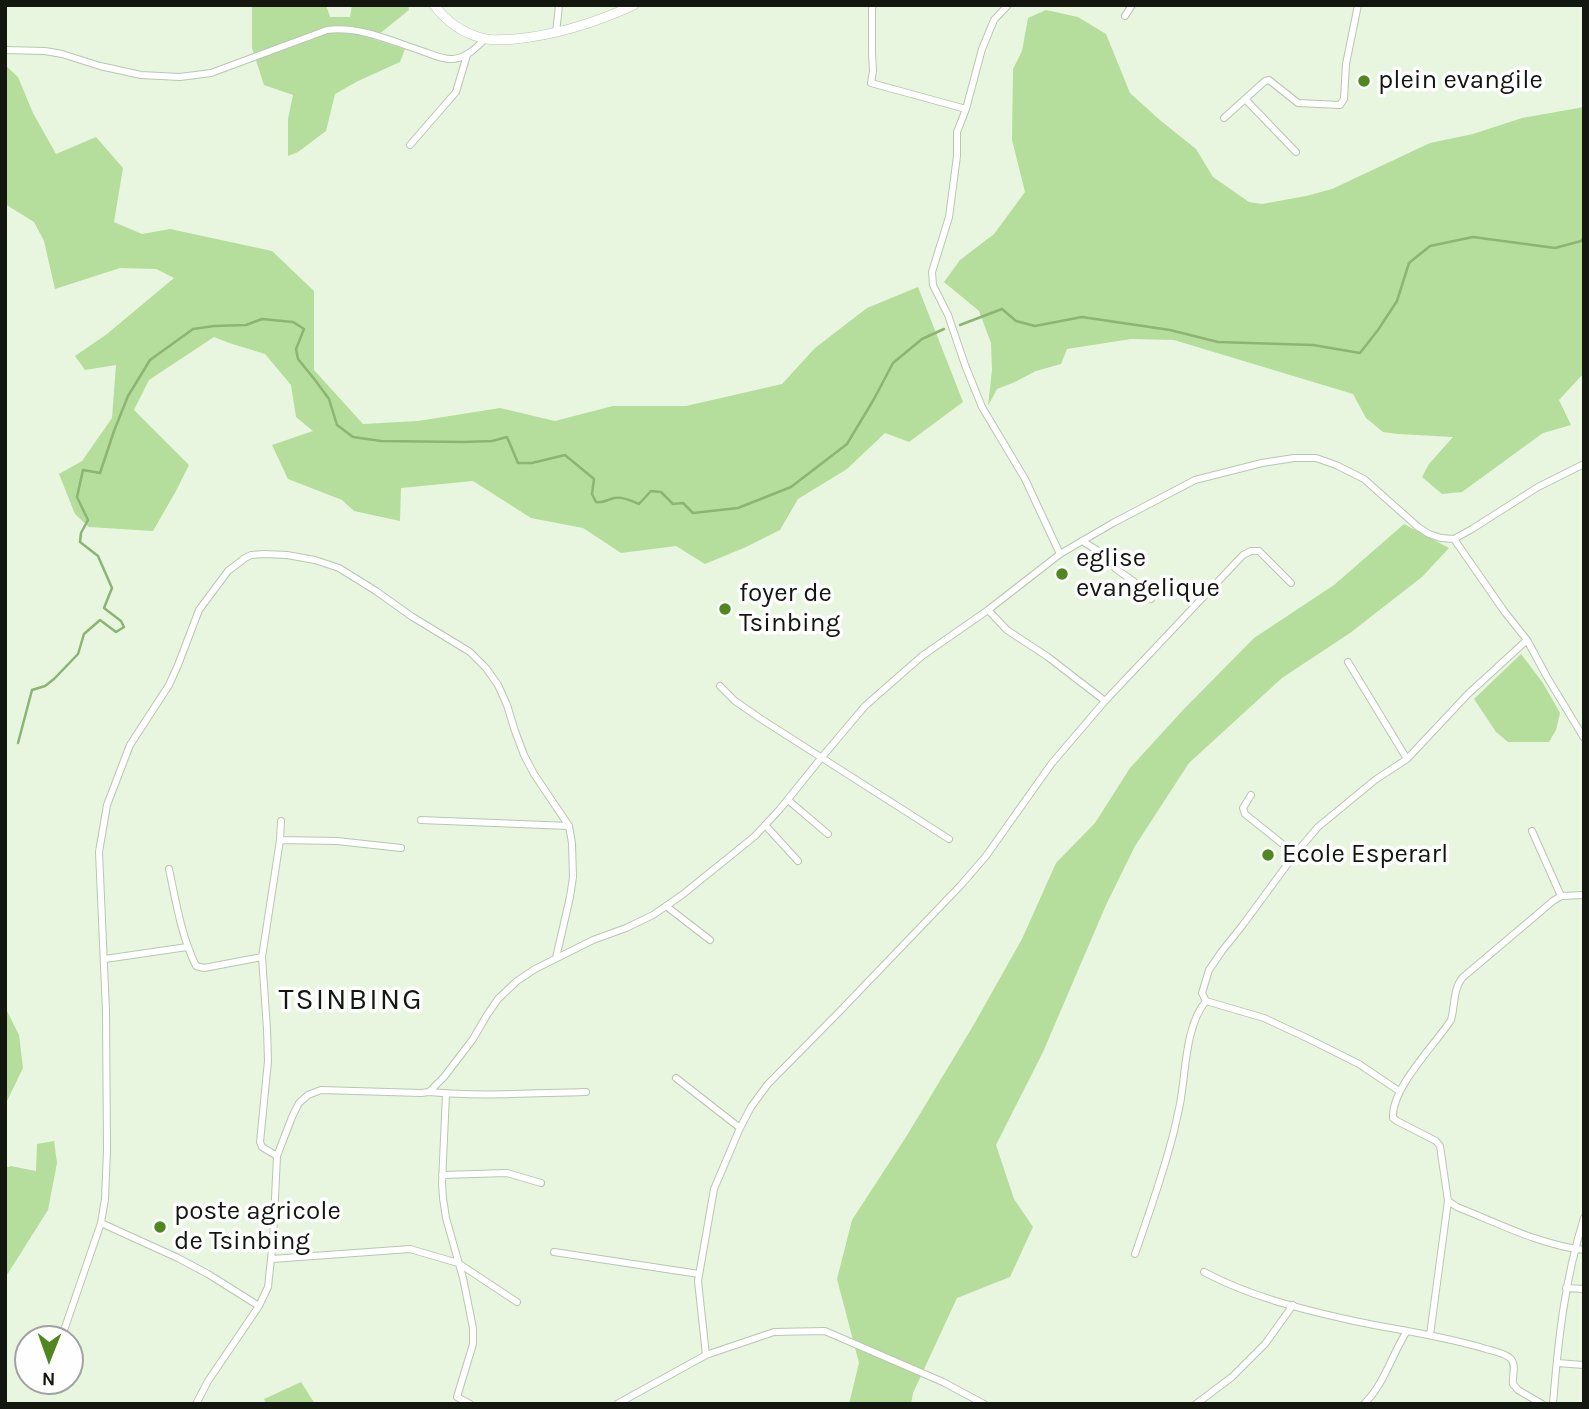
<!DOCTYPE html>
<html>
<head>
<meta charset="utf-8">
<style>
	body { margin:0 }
	#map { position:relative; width:1589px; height:1409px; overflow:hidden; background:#e8f6e0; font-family:Karla,sans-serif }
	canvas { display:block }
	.frame { position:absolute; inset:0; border:7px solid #131710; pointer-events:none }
	.north { position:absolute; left:14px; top:1325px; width:70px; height:70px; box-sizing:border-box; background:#fefefe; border:2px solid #a0a29f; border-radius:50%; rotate:181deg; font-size:19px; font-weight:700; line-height:28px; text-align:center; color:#131710 }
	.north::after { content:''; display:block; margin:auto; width:24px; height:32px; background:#518721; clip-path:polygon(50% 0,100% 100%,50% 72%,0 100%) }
</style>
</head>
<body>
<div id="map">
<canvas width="1589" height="1409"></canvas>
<div class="frame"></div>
<div class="north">N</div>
</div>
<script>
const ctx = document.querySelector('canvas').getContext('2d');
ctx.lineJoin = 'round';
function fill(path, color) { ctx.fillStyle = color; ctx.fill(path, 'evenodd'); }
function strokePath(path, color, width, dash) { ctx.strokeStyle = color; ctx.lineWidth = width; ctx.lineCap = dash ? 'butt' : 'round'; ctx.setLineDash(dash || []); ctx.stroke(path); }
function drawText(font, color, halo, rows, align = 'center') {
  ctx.font = font + ' Karla,sans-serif'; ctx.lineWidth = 7; ctx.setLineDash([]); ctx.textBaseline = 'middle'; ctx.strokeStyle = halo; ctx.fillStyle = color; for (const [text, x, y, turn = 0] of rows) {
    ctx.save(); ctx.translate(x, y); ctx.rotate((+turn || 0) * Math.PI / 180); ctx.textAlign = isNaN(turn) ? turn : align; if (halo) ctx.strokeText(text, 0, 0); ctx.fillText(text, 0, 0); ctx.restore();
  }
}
const green = new Path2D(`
	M 252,5 L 326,5 L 330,17 L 350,17 L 352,5 L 408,5 L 409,10 L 373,39 L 405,49 L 400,62 L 358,81 L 335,94 L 326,131 L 298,152 L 288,156 L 288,119 L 293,95 L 264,85 L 252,48 Z
	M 1046,10 L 1078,17 L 1106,34 L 1130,93 L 1161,121 L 1196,149 L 1213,177 L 1249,202 L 1262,204 L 1306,196 L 1332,189 L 1430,143 L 1473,134 L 1522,118 L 1584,107 L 1584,373 L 1559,400 L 1571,425 L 1543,433 L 1462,492 L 1442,494 L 1422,477 L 1429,464 L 1453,437 L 1398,434 L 1383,432 L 1366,418 L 1353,394 L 1174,340 L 1131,339 L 1067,349 L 1061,364 L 1036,371 L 1015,382 L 997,389 L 988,406 L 992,370 L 991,343 L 979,311 L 944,282 L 960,260 L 994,234 L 1025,192 L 1012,140 L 1013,69 L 1022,51 L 1028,18 Z
	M 5,65 L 18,77 L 33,113 L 56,154 L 96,137 L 123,168 L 114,222 L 142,234 L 170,229 L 272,251 L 314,291 L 314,370 L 363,424 L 418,421 L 500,408 L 555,421 L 613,406 L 686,406 L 782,384 L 815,348 L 867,308 L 918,287 L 963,402 L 909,442 L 885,433 L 847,469 L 798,499 L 780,530 L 746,547 L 705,564 L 676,546 L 621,553 L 583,528 L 531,518 L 473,481 L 401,488 L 400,521 L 354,511 L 342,500 L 288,479 L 272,445 L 313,431 L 296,417 L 291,385 L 265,354 L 229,343 L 214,337 L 149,380 L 134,410 L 189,465 L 176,491 L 153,531 L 89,527 L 75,514 L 59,474 L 82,461 L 112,418 L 116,365 L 85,370 L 75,356 L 107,334 L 174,278 L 156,269 L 120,268 L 55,289 L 44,241 L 34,222 L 5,204 Z
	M 1404,524 L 1449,548 L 1422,577 L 1350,633 L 1282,678 L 1189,763 L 1135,846 L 1106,905 L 1043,1052 L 996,1145 L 1014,1199 L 1033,1227 L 1010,1277 L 957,1298 L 913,1393 L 911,1404 L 849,1404 L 859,1363 L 837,1279 L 852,1220 L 906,1137 L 973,1026 L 1022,939 L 1056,863 L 1095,823 L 1130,768 L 1183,710 L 1254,638 L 1334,585 Z
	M 1521,654 L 1543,683 L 1560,713 L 1556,730 L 1549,742 L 1508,742 L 1496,732 L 1474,699 Z
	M 5,1007 L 19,1035 L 23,1068 L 5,1105 Z
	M 54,1141 L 57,1163 L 48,1210 L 5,1278 L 5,1168 L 11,1166 L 36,1171 L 37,1144 Z
	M 301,1382 L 315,1404 L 266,1404 L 264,1399 Z`);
const stream = new Path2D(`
	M 960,325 L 1002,309 L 1016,321 L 1035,326 L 1082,317 L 1170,330 L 1218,342 L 1313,345 L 1360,353 L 1378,330 L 1397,301 L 1409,263 L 1430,246 L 1473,237 L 1555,248 L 1581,241 L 1584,238
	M 18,743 L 32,690 L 45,686 L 54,679 L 78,654 L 84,634 L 100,620 L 116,632 L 124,627 L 121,621 L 104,608 L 112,588 L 98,556 L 80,542 L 81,533 L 88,520 L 77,497 L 83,470 L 100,473 L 114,431 L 128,396 L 150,360 L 193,329 L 214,326 L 246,325 L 262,319 L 293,322 L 304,329 L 296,349 L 298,359 L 315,380 L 329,399 L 337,425 L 353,437 L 381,441 L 464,442 L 492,441 L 507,437 L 518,463 L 532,463 L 565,455 L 594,479 L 592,494 L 596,502 C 605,503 606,500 614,498 C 622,496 632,501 639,504 L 651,491 L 661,492 L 673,504 L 683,503 L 693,513 L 738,508 L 791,487 L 847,444 L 874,399 L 893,363 L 922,339 L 944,329`);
const minor = new Path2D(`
	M 873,5 L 872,9 L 872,53 L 873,71 L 871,83 L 966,109
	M 1008,5 L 994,20 L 982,49 L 966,109 L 957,132 L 957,156 L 949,217 L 932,272 L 933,285 L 948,315 L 965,365 L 982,407 L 1025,479 L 1060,554
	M 1125,16 L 1132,5
	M 556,33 L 559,5
	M 5,50 L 45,51 L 62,54 L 100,66 L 141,75 L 180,77 L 211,73 L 327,30 C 360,26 391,41 422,51 C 431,54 443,60 453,59 C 466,58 476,48 485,39
	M 1245,99 L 1296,152
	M 1224,118 L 1265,81 L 1269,80 L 1298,103 L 1340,105 L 1344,99 L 1346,64 L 1358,5
	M 410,145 L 456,92 L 467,55
	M 1454,539 L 1504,611 L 1527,640 L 1547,677 L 1584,738
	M 1082,541 L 1105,555 L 1116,569 L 1140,586 L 1151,599
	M 1348,662 L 1407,759
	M 720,686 L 735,701 L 761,719 L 949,839
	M 1105,701 L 1243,555 L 1251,551 L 1259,551 L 1291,583
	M 1251,795 L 1243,808 L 1245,814 L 1295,854
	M 788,800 L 828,834
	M 421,820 L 569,826
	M 765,825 L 798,861
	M 1532,831 L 1561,896
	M 280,840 L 337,841 L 401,848
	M 169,869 C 176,902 181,935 196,966 L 204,968 L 262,957
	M 1584,895 L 1561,896 L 1553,901 L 1462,978 C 1453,990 1455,1006 1451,1020 C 1435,1045 1391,1088 1393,1118 L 1397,1121 L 1436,1141 L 1440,1146 L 1448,1201 L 1457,1207 C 1498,1223 1540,1245 1584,1250
	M 666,906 L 710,940
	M 105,959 L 187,947
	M 676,1078 L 740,1128
	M 1399,1091 L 1359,1064 L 1309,1039 L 1264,1018 L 1206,1001 L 1202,993 L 1209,970 L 1222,951 L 1242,926 L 1295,854 L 1318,827 L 1375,780 L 1407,759 L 1468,694 L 1527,640
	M 429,1092 C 481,1097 534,1093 586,1092
	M 446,1094 L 442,1183 L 443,1198 L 446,1218 L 463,1278 L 473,1328 L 473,1344 L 457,1397 L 470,1404
	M 277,1156 L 262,1147 L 260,1142 L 268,1061 L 267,1029 L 262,957 L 280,840 L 281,821
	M 442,1175 L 507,1173 L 541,1183
	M 101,1223 L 105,1199 L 107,1150 L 106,1011 L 99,852 L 107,805 L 130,745 L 169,685 L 178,665 L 199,610 L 228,571 L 245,558 L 251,555 L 264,554 L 287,555 L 315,560 L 339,568 L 376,591 L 411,616 L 470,652 L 486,668 L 498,685 L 507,705 L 515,731 L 524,755 L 534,774 L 569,826 L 572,843 L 573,877 L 570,897 L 556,958
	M 554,1252 L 699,1274
	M 1135,1254 C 1147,1219 1160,1183 1170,1146 C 1174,1133 1177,1118 1180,1104 C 1186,1072 1185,1026 1206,1001
	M 272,1259 L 410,1249 L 458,1263 L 517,1302
	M 1204,1272 C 1249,1296 1300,1309 1350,1320 C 1395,1330 1441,1335 1486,1349 C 1493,1351 1504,1353 1510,1358 C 1517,1364 1512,1376 1513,1384 L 1518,1390 L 1542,1404
	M 1566,1288 L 1584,1289
	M 1430,1335 L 1448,1201
	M 61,1339 L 101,1223 L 178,1258 L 208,1274 L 259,1306
	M 706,1355 L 774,1332 L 825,1331 L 943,1382 L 984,1404
	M 1557,1363 L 1584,1365
	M 196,1404 L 208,1381 L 259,1306 L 268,1287 L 273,1240 L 277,1156 L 292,1117 L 299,1103 L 308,1095 L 321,1090 L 421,1093 L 429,1092 L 444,1077 L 473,1039 L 487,1015 L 498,999 L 517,981 L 535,969 L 593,940 L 626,928 L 653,915 L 682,895 L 755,836 L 780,809 L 822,757 L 865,706 L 922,656 L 988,610 L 1060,554 L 1113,523 L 1195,480 L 1262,463 L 1294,458 L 1316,458 L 1336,465 L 1364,479 L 1418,527 L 1429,534 L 1441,538 L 1454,539 L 1472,529 L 1538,487 L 1584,464
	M 617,1404 L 706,1355 L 698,1281 L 714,1189 L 740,1128 L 751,1107 L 768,1084 L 840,1011 L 961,885 L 986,856 L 1052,763 L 1105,701 L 1048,657 L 1007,630 L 988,610
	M 1196,1404 L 1232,1377 L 1265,1344 L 1293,1305
	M 1364,1404 C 1385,1383 1391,1356 1407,1331
	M 1553,1404 C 1558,1341 1565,1278 1584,1218`);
const secondary = new Path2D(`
	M 434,5 C 446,21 463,33 482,38 C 492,41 504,40 515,39 C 557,35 595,23 634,5`);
const markers = [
	[1364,81,7,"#518721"],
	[1062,574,7,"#518721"],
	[725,609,7,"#518721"],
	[1268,855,7,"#518721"],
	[160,1227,7,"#518721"]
];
const poiNames = [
	["plein evangile",1378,81],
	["eglise",1076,559],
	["evangelique",1076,589],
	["foyer de",739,594],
	["Tsinbing",739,624],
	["Ecole Esperarl",1282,855],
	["poste agricole",174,1212],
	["de Tsinbing",174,1242]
];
const quarterNames = [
	["TSINBING",351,1000]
];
fill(green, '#b5dd9c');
strokePath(stream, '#8cb472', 2.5);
strokePath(minor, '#b9c6b1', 8);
strokePath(secondary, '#b9c6b1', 10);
strokePath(minor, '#fff', 6);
strokePath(secondary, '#fff', 9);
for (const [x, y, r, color] of markers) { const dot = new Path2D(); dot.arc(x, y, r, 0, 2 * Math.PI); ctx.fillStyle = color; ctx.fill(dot); strokePath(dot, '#fefefe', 2.5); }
drawText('26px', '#131710', '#fefefe', poiNames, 'left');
ctx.letterSpacing = '2px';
drawText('30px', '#131710', '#fefefe', quarterNames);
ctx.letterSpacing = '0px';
</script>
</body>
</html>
